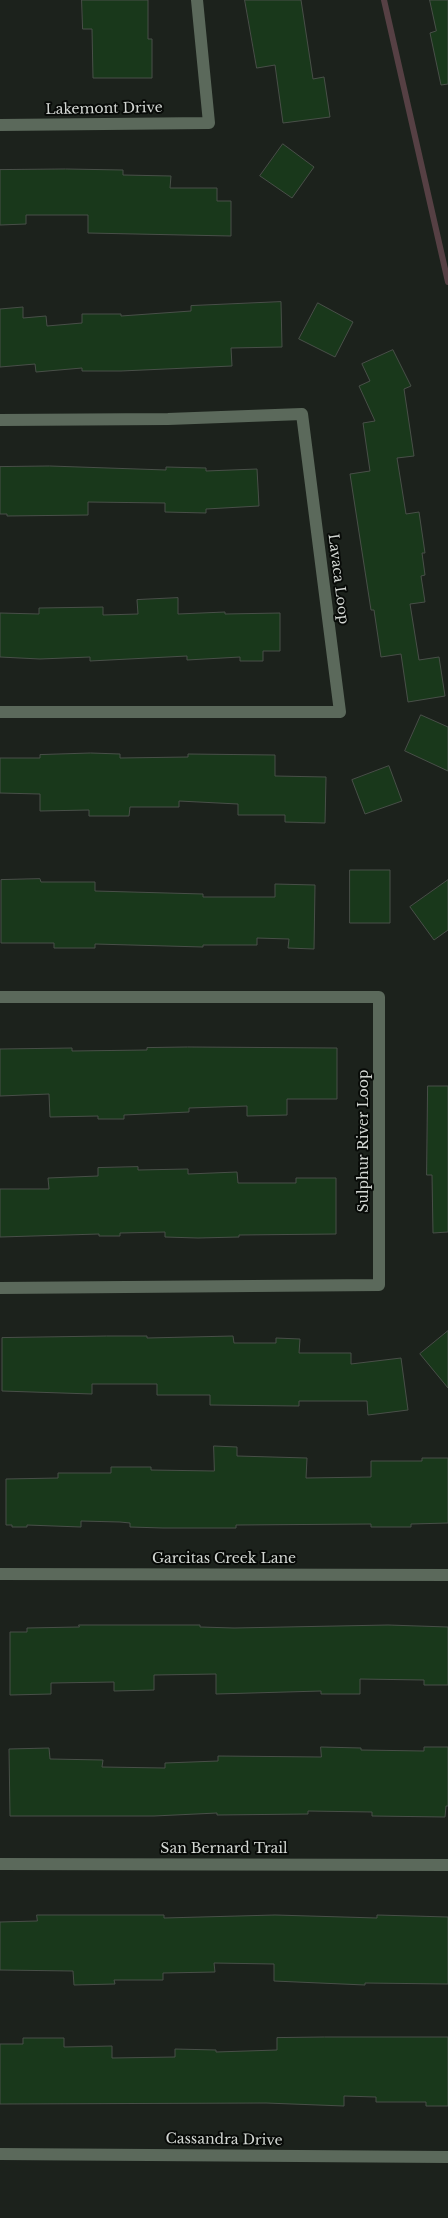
<!DOCTYPE html>
<html>
<head>
<meta charset="utf-8">
<style>
	body { margin:0 }
	canvas { display:block; background:#1c221c }
</style>
</head>
<body>
<canvas width="448" height="2218"></canvas>
<script>
const ctx = document.querySelector('canvas').getContext('2d');
ctx.lineJoin = 'round';
function strokePath(path, color, width, dash) { ctx.strokeStyle = color; ctx.lineWidth = width; ctx.lineCap = dash ? 'butt' : 'round'; ctx.setLineDash(dash || []); ctx.stroke(path); }
function fill(path, color) { ctx.fillStyle = color; ctx.fill(path, 'evenodd'); }
function drawText(font, color, halo, rows, align = 'center') {
  ctx.font = font + ' "Libre Baskerville",serif'; ctx.lineWidth = 4; ctx.setLineDash([]); ctx.textBaseline = 'middle'; ctx.strokeStyle = halo; ctx.fillStyle = color; for (const [text, x, y, turn = 0] of rows) {
    ctx.save(); ctx.translate(x, y); ctx.rotate((+turn || 0) * Math.PI / 180); ctx.textAlign = isNaN(turn) ? turn : align; if (halo) ctx.strokeText(text, 0, 0); ctx.fillText(text, 0, 0); ctx.restore();
  }
}
const stream = new Path2D(`
	M 384,0 L 448,282`);
const building = new Path2D(`
	M 82,0 L 148,0 L 148,39 L 152,39 L 152,78 L 93,78 L 92,29 L 83,29 Z
	M 245,0 L 301,0 L 313,79 L 324,77 L 330,117 L 283,123 L 275,65 L 257,68 Z
	M 430,0 L 448,0 L 448,84 L 441,85 L 430,33 L 436,31 Z
	M 283,144 L 314,167 L 292,198 L 260,176 Z
	M 66,169 L 123,170 L 123,175 L 171,176 L 170,188 L 217,188 L 217,201 L 231,201 L 231,236 L 88,233 L 88,215 L 26,215 L 26,224 L 0,225 L 0,170 Z
	M 281,302 L 282,347 L 231,348 L 232,366 L 121,371 L 82,371 L 82,368 L 36,372 L 35,364 L 0,367 L 0,309 L 23,307 L 23,318 L 46,316 L 47,326 L 82,323 L 82,314 L 121,314 L 121,316 L 191,311 L 191,306 Z
	M 318,303 L 353,322 L 335,357 L 299,339 Z
	M 393,350 L 411,386 L 404,389 L 414,456 L 397,458 L 406,514 L 419,512 L 425,553 L 422,553 L 425,575 L 421,576 L 425,602 L 410,604 L 419,660 L 439,657 L 445,696 L 408,702 L 401,654 L 381,657 L 374,610 L 371,610 L 350,474 L 370,471 L 363,423 L 375,421 L 359,386 L 370,381 L 362,364 Z
	M 50,466 L 166,470 L 166,467 L 206,468 L 206,471 L 257,469 L 259,506 L 206,509 L 206,513 L 165,512 L 165,503 L 88,502 L 88,515 L 7,516 L 7,514 L 0,514 L 0,467 Z
	M 178,598 L 178,614 L 225,612 L 225,614 L 280,613 L 280,651 L 263,651 L 263,661 L 240,661 L 240,657 L 187,660 L 187,656 L 90,661 L 90,657 L 40,659 L 0,657 L 0,613 L 39,614 L 39,608 L 103,607 L 103,615 L 138,614 L 137,600 Z
	M 421,715 L 448,727 L 448,771 L 405,751 Z
	M 91,753 L 120,754 L 120,758 L 188,757 L 188,754 L 275,755 L 275,776 L 326,777 L 325,823 L 285,822 L 285,815 L 238,815 L 238,804 L 179,801 L 179,807 L 130,807 L 129,816 L 89,816 L 89,810 L 40,811 L 40,794 L 0,793 L 0,758 L 40,758 L 40,755 Z
	M 389,766 L 402,801 L 365,814 L 352,780 Z
	M 350,870 L 390,870 L 390,923 L 350,923 Z
	M 40,879 L 41,882 L 95,882 L 95,891 L 203,894 L 203,897 L 275,897 L 275,884 L 315,885 L 314,949 L 288,948 L 289,939 L 257,938 L 257,945 L 203,945 L 203,947 L 95,944 L 95,948 L 54,948 L 54,943 L 1,943 L 1,880 Z
	M 448,880 L 448,930 L 434,940 L 410,907 Z
	M 188,1047 L 337,1048 L 337,1099 L 287,1099 L 287,1115 L 247,1116 L 247,1106 L 189,1108 L 189,1112 L 124,1115 L 124,1119 L 98,1119 L 98,1116 L 50,1117 L 49,1094 L 0,1096 L 0,1049 L 72,1048 L 72,1051 L 147,1050 L 147,1048 Z
	M 428,1086 L 448,1086 L 448,1232 L 433,1233 L 432,1175 L 427,1175 Z
	M 138,1167 L 138,1170 L 188,1169 L 188,1174 L 237,1172 L 238,1183 L 296,1183 L 296,1178 L 336,1178 L 336,1234 L 239,1235 L 239,1237 L 198,1238 L 165,1237 L 165,1232 L 120,1233 L 120,1236 L 99,1236 L 99,1234 L 0,1237 L 0,1189 L 49,1189 L 48,1178 L 98,1176 L 98,1168 Z
	M 448,1331 L 448,1388 L 420,1354 Z
	M 107,1336 L 147,1336 L 147,1338 L 233,1336 L 234,1343 L 276,1343 L 276,1338 L 300,1339 L 299,1353 L 351,1353 L 351,1364 L 401,1358 L 408,1410 L 368,1415 L 367,1401 L 299,1401 L 299,1406 L 210,1405 L 210,1395 L 157,1395 L 157,1384 L 92,1384 L 92,1394 L 2,1391 L 2,1338 Z
	M 214,1446 L 237,1447 L 237,1456 L 307,1458 L 306,1478 L 371,1477 L 371,1461 L 422,1461 L 422,1458 L 448,1458 L 448,1523 L 411,1524 L 411,1527 L 371,1527 L 371,1524 L 236,1525 L 236,1528 L 163,1528 L 130,1527 L 130,1523 L 120,1522 L 81,1521 L 81,1527 L 27,1525 L 27,1527 L 12,1527 L 12,1525 L 6,1525 L 6,1479 L 58,1478 L 58,1473 L 111,1473 L 111,1467 L 151,1467 L 151,1470 L 214,1471 Z
	M 79,1625 L 200,1625 L 200,1627 L 234,1628 L 388,1625 L 448,1627 L 448,1685 L 424,1685 L 424,1680 L 360,1679 L 360,1694 L 321,1694 L 321,1691 L 216,1694 L 216,1674 L 154,1675 L 154,1690 L 114,1691 L 114,1682 L 51,1683 L 51,1694 L 10,1695 L 10,1632 L 27,1632 L 27,1628 L 79,1627 Z
	M 321,1747 L 361,1748 L 361,1750 L 424,1751 L 424,1747 L 448,1747 L 448,1806 L 446,1806 L 445,1817 L 372,1816 L 372,1812 L 308,1811 L 308,1814 L 217,1815 L 217,1813 L 154,1816 L 10,1816 L 9,1749 L 49,1748 L 50,1759 L 103,1760 L 102,1767 L 165,1768 L 165,1763 L 218,1761 L 218,1756 L 321,1757 Z
	M 37,1915 L 164,1915 L 164,1918 L 275,1915 L 377,1918 L 377,1915 L 448,1917 L 448,1984 L 365,1983 L 365,1985 L 274,1981 L 274,1964 L 214,1963 L 215,1972 L 163,1973 L 163,1980 L 114,1980 L 115,1984 L 74,1985 L 73,1971 L 0,1970 L 0,1922 L 37,1921 Z
	M 325,2037 L 448,2037 L 448,2106 L 426,2106 L 426,2102 L 376,2102 L 376,2097 L 344,2096 L 344,2106 L 266,2103 L 0,2104 L 0,2044 L 23,2044 L 23,2038 L 64,2038 L 64,2047 L 112,2046 L 112,2058 L 175,2057 L 175,2049 L 216,2050 L 216,2052 L 277,2050 L 277,2038 Z`);
const minor = new Path2D(`
	M 0,125 L 209,123 L 197,0
	M 0,420 L 168,419 L 302,414 L 340,712 L 0,712
	M 0,997 L 379,997 L 379,1285 L 0,1288
	M 0,1574 L 448,1575
	M 0,1864 L 448,1865
	M 0,2154 L 448,2157`);
const streetNames = [
	["Lakemont Drive",104,109,-1],
	["Lavaca Loop",338,579,83],
	["Sulphur River Loop",364,1141,-90],
	["Garcitas Creek Lane",224,1559],
	["San Bernard Trail",224,1849],
	["Cassandra Drive",224,2140,1]
];
strokePath(stream, '#564044', 6);
fill(building, '#19381b');
strokePath(building, '#484f48', 1);
strokePath(minor, '#5b695b', 12);
drawText('14px', '#d3d7d3', '#080b08', streetNames);
</script>
</body>
</html>
